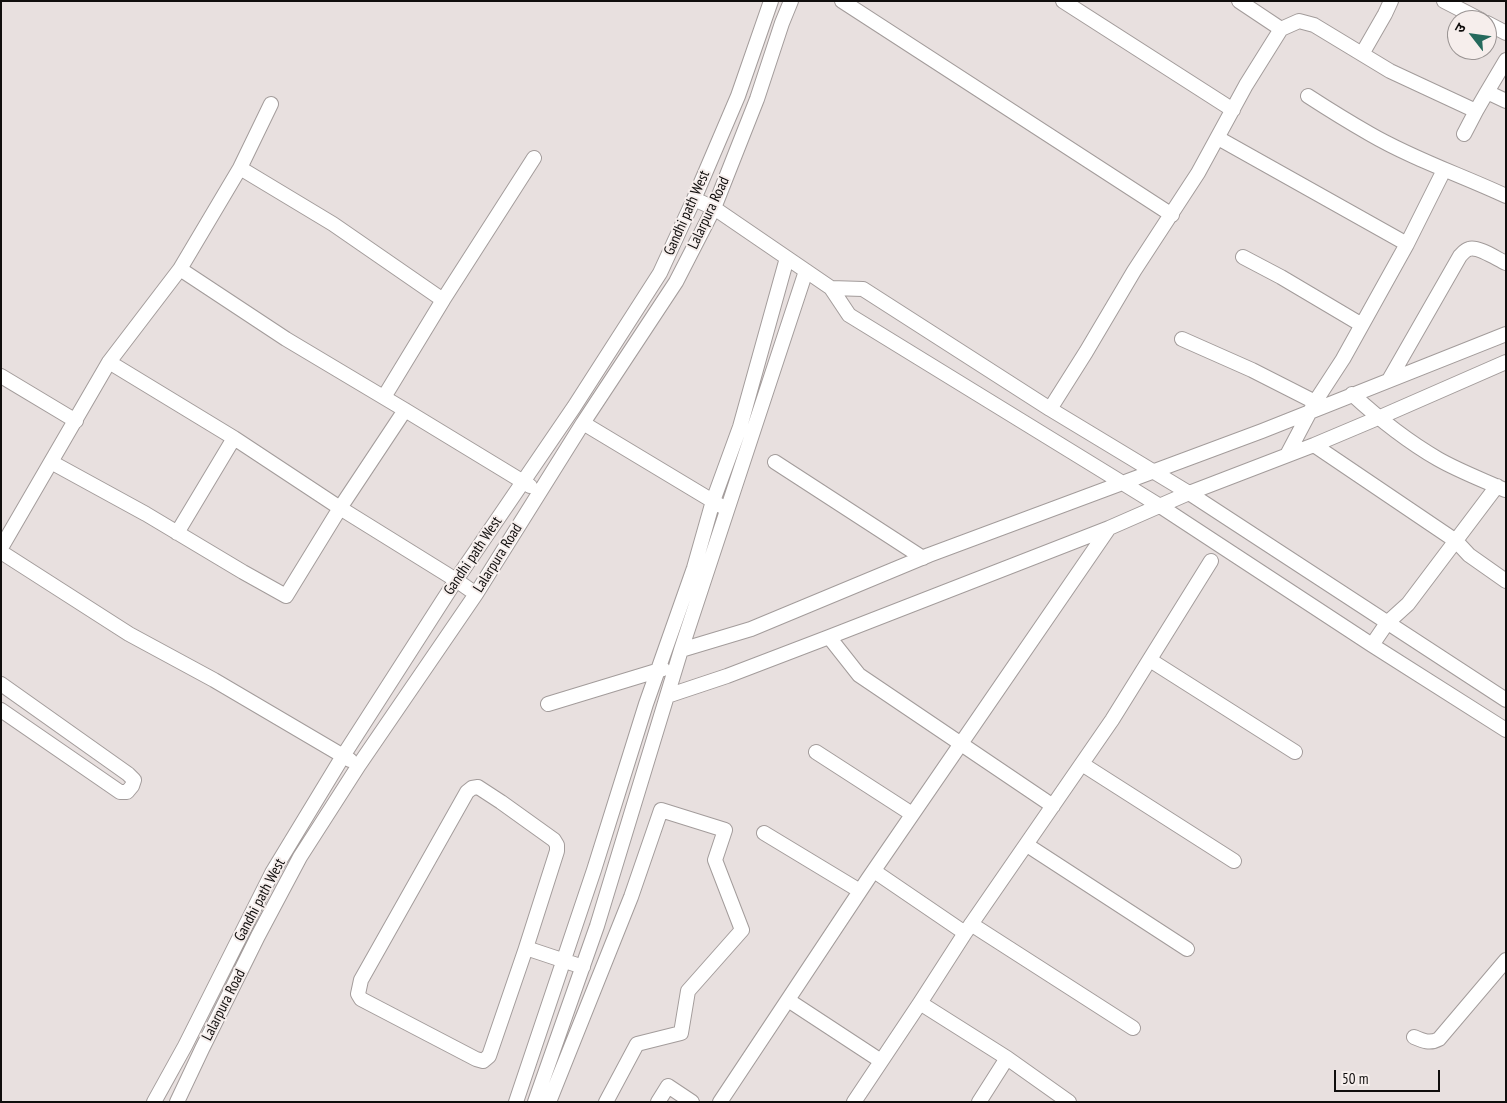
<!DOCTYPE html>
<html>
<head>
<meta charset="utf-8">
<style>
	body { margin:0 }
	#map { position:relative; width:1507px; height:1103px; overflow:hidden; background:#e8e0df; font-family:"PT Sans Narrow","Noto Sans Devanagari",sans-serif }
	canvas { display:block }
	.frame { position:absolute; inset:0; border:2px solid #100e0d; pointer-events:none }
	.north { position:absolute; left:1447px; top:10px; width:50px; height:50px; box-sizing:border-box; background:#f6eeec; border:1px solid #9a9493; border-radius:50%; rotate:300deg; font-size:14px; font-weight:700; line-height:20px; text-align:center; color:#100e0d }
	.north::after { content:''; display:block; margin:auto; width:18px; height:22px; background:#256a5d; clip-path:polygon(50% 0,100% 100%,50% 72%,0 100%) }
	.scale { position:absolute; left:1334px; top:1070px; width:106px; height:22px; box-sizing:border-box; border:2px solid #100e0d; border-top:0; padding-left:6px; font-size:15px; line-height:18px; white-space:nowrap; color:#100e0d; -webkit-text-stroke:4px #f6eeec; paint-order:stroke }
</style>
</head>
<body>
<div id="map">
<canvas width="1507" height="1103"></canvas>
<div class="frame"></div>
<div class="north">उ</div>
<div class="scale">50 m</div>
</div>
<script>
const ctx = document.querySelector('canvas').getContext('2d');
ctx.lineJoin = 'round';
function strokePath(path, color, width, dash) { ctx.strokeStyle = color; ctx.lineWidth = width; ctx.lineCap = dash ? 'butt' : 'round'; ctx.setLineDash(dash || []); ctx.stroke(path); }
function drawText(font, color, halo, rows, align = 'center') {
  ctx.font = font + ' "PT Sans Narrow",sans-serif'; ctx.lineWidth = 4; ctx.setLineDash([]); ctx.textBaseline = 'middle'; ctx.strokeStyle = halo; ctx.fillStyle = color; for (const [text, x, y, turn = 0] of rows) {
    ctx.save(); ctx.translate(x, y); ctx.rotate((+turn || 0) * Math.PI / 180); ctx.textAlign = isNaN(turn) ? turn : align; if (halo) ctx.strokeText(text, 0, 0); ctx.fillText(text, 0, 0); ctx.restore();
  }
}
const minor = new Path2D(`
	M 842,1 L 1172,215
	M 1063,1 L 1233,110
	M 1239,1 L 1281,29
	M 1444,1 L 1481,20
	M 1487,23 L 1506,33
	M 1362,54 L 1385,14 L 1391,1
	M 1487,92 L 1506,60
	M 1308,96 C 1328,109 1349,122 1370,134 C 1413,159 1461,175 1506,196
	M 1464,134 L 1476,111
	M 1218,138 L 1407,244
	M 240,168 L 333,224 L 443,300
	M 694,199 L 714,208 L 831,288 L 849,315 L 1160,506 L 1372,645 L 1506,730
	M 1243,257 L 1281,277 L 1362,325
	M 180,269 L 286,339 L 405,410 L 530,486
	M 831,288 L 863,289 L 1050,409 L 1189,493 L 1506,700
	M 1182,339 L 1252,370 L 1315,402
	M 109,362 L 234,438 L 340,508 L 456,580 L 476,594
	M 1,376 L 76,421
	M 1389,380 L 1460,256 C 1463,253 1465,250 1469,249 C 1478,246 1497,259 1506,263
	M 1352,394 C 1378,418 1407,441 1438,459 C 1459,471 1483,480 1505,490
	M 384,397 L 443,300 L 534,158
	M 1050,409 L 1086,352 L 1134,271 L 1198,173 L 1246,85 L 1281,29 L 1299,21 L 1314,25 L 1390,71 L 1476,111 L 1487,92 L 1506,101
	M 583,423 L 721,506
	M 1314,445 L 1456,541 L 1469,555 L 1506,581
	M 1287,455 L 1315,402 L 1343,359 L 1407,244 L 1444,170
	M 51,462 L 146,514 L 243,572 L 286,596 L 340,508 L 405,410
	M 775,462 L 923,558
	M 177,533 L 234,438
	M 1,548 L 109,362 L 180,269 L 240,168 L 271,104
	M 1,552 L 129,634 L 214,680 L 350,760
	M 829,637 L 859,675 L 1053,806
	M 1372,645 L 1387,623 L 1408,604 L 1497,486
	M 681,650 L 751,629 L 929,555 L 1262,431 L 1506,334
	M 1150,660 L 1295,752
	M 1,684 L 128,774 L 134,780 L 132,786 L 127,792 L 120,792 L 1,710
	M 667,696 L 727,676 L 829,637 L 1109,528 L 1189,493 L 1314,445 L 1378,418 L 1506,362
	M 548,704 L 663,669
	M 816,752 L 912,814
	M 1082,764 L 1234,861
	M 764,833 L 860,891
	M 1027,845 L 1187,949
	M 874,871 L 965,933
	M 971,924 L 1133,1028
	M 526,948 L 557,851 L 557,845 L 554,840 L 501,802 L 478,787 L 472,788 L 467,792 L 361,980 L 358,994 L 361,999 L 476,1059 L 483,1061 L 489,1056 L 526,948 L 583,967
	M 788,1000 L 881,1061
	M 920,1003 L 1007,1058 L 979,1102
	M 1414,1037 C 1423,1041 1430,1044 1439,1039 L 1506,960
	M 1007,1058 L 1069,1102
	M 154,1102 L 185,1046 L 272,873 L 343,756 L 456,580 L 574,407 L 660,273 L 694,199 L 738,96 L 771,1
	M 177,1102 L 202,1049 L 258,936 L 300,857 L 359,765 L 476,594 L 583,423 L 676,282 L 714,208 L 757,99 L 782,23 L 791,1
	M 516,1102 L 594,870 L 646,704 L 694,568 L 713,501 L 740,427 L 787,258
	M 535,1102 L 597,926 L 681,650 L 806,271
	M 549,1102 L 631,897 L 661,810 L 725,830 L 715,860 L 742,930 L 688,991 L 681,1033 L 637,1044 L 606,1102
	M 658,1102 L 668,1086 L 692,1102
	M 720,1102 L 868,879 L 1109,528
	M 854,1102 L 920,1003 L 965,933 L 1112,720 L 1211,561`);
const streetNames = [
	["Gandhi path West",687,213,-66],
	["Lalarpura Road",709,213,-65],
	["Gandhi path West",473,556,-56],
	["Lalarpura Road",498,558,-58],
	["Gandhi path West",260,900,-62],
	["Lalarpura Road",224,1005,-63]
];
strokePath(minor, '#a39c9b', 16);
strokePath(minor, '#fff', 14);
drawText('15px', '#100e0d', '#f6eeec', streetNames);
</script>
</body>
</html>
